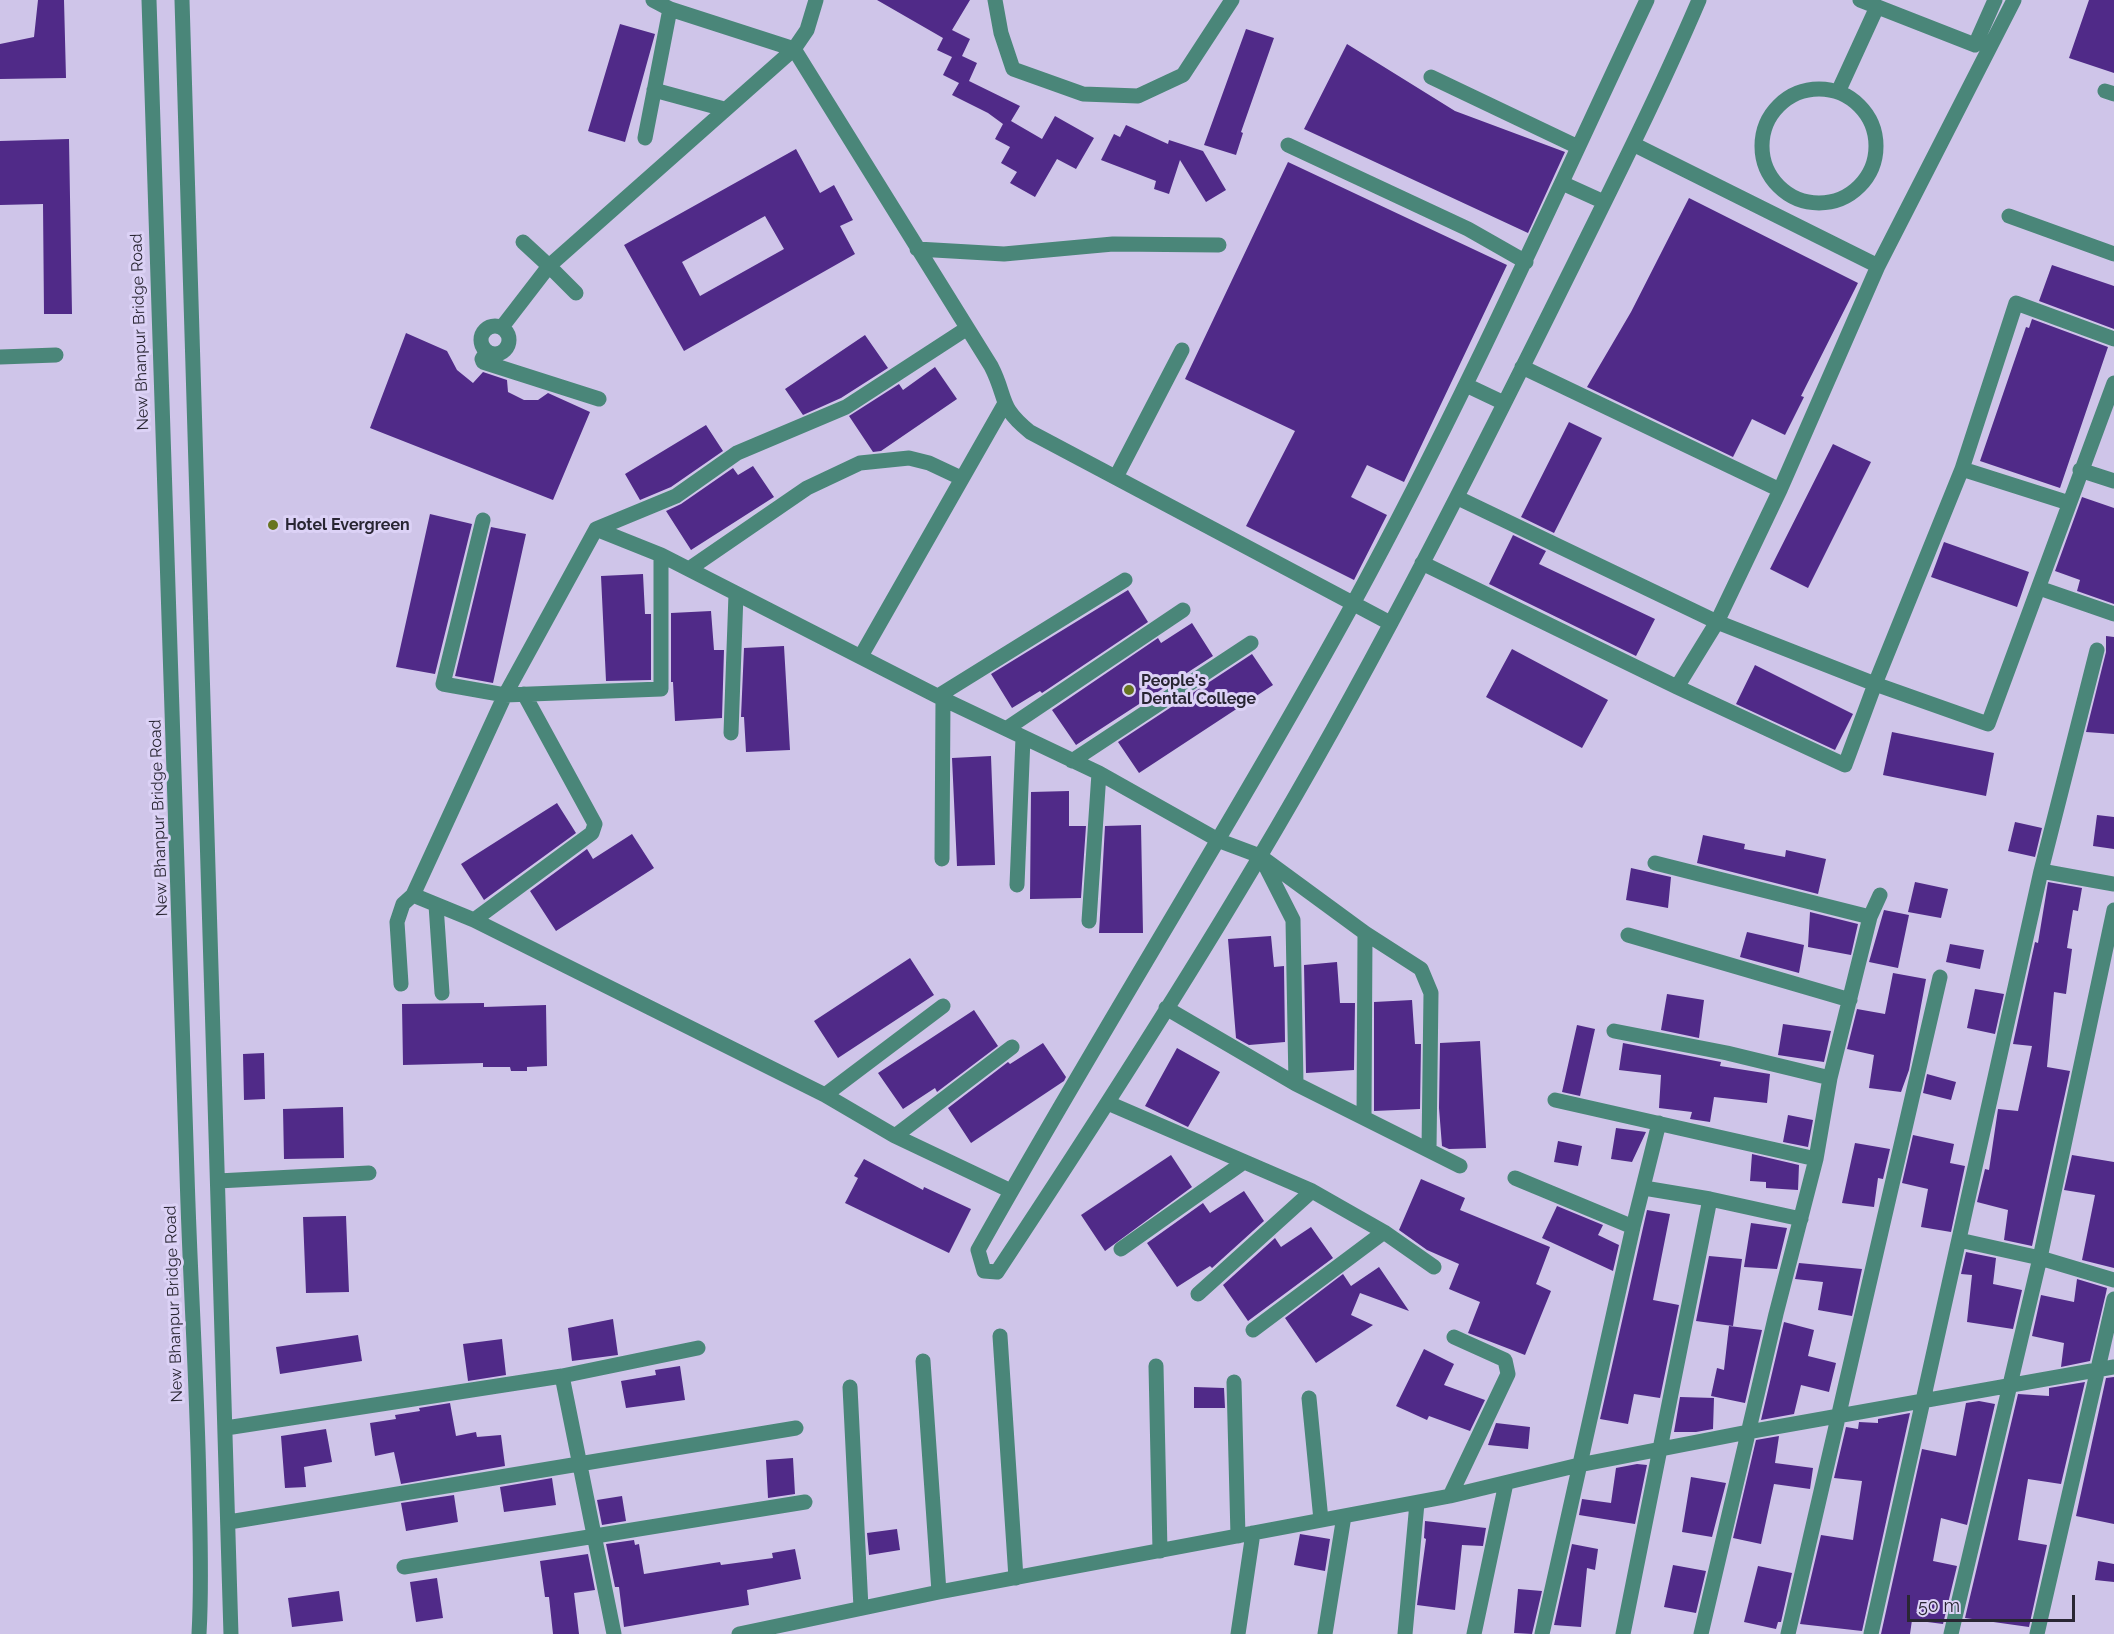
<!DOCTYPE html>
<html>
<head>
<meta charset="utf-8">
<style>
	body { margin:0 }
	#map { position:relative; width:2114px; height:1634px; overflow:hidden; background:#cfc5e9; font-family:Raleway,sans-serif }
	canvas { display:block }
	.scale { position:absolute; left:1907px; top:1595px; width:168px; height:27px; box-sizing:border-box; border:3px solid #292633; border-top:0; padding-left:8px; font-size:18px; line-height:21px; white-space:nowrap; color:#292633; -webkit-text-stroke:4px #dcd2f6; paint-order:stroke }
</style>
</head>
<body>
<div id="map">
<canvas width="2114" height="1634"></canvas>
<div class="scale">50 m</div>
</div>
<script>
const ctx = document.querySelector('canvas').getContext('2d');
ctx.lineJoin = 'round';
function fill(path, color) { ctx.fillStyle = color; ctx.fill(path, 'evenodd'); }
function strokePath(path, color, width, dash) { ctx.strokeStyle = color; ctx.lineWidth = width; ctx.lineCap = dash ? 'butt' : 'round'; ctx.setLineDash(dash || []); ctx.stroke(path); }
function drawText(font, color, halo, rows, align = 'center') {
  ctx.font = font + ' Raleway,sans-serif'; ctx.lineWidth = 6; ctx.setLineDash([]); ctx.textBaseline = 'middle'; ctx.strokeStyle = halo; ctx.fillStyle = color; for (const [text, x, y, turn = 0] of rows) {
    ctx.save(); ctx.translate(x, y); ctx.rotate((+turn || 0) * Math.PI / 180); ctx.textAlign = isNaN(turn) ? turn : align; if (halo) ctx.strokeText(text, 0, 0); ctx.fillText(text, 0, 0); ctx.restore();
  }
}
const building = new Path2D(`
	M 38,0 L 64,0 L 66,78 L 0,79 L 0,44 L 34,37 Z
	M 877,0 L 970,0 L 952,30 L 970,39 L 962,56 L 977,63 L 969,81 L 1020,106 L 1011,121 L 1042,139 L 1055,116 L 1094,138 L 1076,169 L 1057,159 L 1035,197 L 1010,183 L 1017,172 L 1001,163 L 1010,147 L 995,139 L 1003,124 L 988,113 L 952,95 L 959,83 L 943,75 L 952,57 L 937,50 L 943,38 Z
	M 2089,0 L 2114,0 L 2114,73 L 2069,58 Z
	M 620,24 L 655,34 L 625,142 L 588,131 Z
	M 1246,29 L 1274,38 L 1241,132 L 1243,133 L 1236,155 L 1204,145 Z
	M 1347,44 L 1455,111 L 1565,152 L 1528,233 L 1304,129 Z
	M 1126,125 L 1168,144 L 1169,140 L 1203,151 L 1226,190 L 1206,202 L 1180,160 L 1169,194 L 1154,189 L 1156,181 L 1101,160 L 1114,134 L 1120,137 Z
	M 69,139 L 72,314 L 44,314 L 43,204 L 0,205 L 0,141 Z
	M 796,149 L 820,193 L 834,185 L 853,220 L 840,226 L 855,254 L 684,351 L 624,245 ZM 765,216 L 784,249 L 700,296 L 682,262 Z
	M 1288,162 L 1507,265 L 1404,482 L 1367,465 L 1351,497 L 1387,515 L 1354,580 L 1246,526 L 1295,431 L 1185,379 Z
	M 1689,198 L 1858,283 L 1801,396 L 1804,397 L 1785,435 L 1752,419 L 1733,457 L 1587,387 L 1631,312 Z
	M 2052,265 L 2114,286 L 2114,329 L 2039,301 Z
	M 2032,319 L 2108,347 L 2060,488 L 1980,461 L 2026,327 L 2029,328 Z
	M 406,333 L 447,351 L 457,370 L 473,383 L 483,372 L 507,380 L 508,392 L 524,400 L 538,400 L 548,393 L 590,412 L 553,500 L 370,428 Z
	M 865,335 L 888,368 L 841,398 L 803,415 L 785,389 Z
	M 935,367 L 957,399 L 881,451 L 873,452 L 849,416 L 899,384 L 903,390 Z
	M 1569,422 L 1602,438 L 1554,533 L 1521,517 Z
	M 706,425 L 723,451 L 671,487 L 640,500 L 625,474 Z
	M 1833,444 L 1871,462 L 1808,588 L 1770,569 Z
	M 753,466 L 774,497 L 691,550 L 666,511 L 681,504 L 733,468 L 738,475 Z
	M 2082,497 L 2114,508 L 2114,604 L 2077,591 L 2080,580 L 2055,571 Z
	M 430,514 L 472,524 L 435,674 L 396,667 Z
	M 491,527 L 526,534 L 493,683 L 455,676 Z
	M 1513,535 L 1546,551 L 1539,564 L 1655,619 L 1636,656 L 1489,584 Z
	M 1944,542 L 2029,572 L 2017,607 L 1931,577 Z
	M 643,574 L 645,614 L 651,614 L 651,680 L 606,681 L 601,576 Z
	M 1128,590 L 1148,622 L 1042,693 L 1040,691 L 1012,708 L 991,674 Z
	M 711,611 L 714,650 L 724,650 L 722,718 L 675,721 L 673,682 L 671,682 L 671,613 Z
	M 1192,623 L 1213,656 L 1076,745 L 1052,710 L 1158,638 L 1161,643 Z
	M 2106,636 L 2114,637 L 2114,734 L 2086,732 L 2106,652 Z
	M 784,646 L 790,750 L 746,752 L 744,717 L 741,717 L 744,648 Z
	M 1512,649 L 1608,700 L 1582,748 L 1486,697 Z
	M 1252,654 L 1273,685 L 1139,773 L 1118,742 Z
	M 1755,665 L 1853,714 L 1835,750 L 1736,704 Z
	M 1892,732 L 1994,753 L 1986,796 L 1883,775 Z
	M 991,756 L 995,865 L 957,866 L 952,758 Z
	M 1069,791 L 1069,826 L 1086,826 L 1081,898 L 1030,899 L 1031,792 Z
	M 557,803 L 576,833 L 484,900 L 461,864 Z
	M 2097,815 L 2114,817 L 2114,849 L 2093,846 Z
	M 2015,822 L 2042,828 L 2035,857 L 2008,851 Z
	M 1141,825 L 1143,933 L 1099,933 L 1105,826 Z
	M 632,834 L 654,868 L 556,931 L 530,891 L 587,849 L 593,859 Z
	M 1703,835 L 1745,844 L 1744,849 L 1785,857 L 1786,850 L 1826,859 L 1818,894 L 1697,863 Z
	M 1631,868 L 1671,877 L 1668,908 L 1626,900 Z
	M 1915,882 L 1948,889 L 1941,918 L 1908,912 Z
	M 2048,882 L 2082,888 L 2078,911 L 2073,910 L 2067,948 L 2072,949 L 2066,994 L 2054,992 L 2047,1067 L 2070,1071 L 2032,1246 L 2004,1240 L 2008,1210 L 1977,1202 L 1985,1169 L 1989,1170 L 1998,1109 L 2018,1111 L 2032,1046 L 2013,1044 L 2014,1039 L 2035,942 L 2038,943 Z
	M 1884,910 L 1909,915 L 1898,968 L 1869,962 Z
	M 1810,912 L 1858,924 L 1851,955 L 1808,947 Z
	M 1747,932 L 1804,945 L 1799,973 L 1740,957 Z
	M 1271,936 L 1274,967 L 1284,966 L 1285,1042 L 1249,1045 L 1236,1038 L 1228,939 Z
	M 1950,944 L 1984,950 L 1980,969 L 1946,962 Z
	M 910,958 L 934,995 L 838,1058 L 814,1021 Z
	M 1337,962 L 1340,1003 L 1355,1003 L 1354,1070 L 1306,1073 L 1304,965 Z
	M 1893,973 L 1926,979 L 1909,1070 L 1901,1092 L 1869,1088 L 1874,1055 L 1847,1049 L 1857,1009 L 1885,1014 Z
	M 1975,989 L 2004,994 L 1995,1034 L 1967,1028 Z
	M 1667,994 L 1704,1000 L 1699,1038 L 1661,1030 Z
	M 1412,1000 L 1415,1044 L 1421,1044 L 1420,1109 L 1374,1111 L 1374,1002 Z
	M 484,1003 L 484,1007 L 546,1005 L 547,1066 L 527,1067 L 527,1071 L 511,1071 L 510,1067 L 483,1067 L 483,1063 L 403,1065 L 402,1004 Z
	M 974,1010 L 998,1046 L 937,1092 L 935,1088 L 903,1109 L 878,1073 Z
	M 1783,1024 L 1831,1031 L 1824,1062 L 1778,1055 Z
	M 1577,1025 L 1595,1029 L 1580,1096 L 1562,1092 Z
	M 1480,1041 L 1486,1148 L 1449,1149 L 1442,1146 L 1439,1108 L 1440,1043 Z
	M 1043,1043 L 1066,1077 L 1064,1081 L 971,1143 L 948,1108 L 1008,1062 L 1010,1064 Z
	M 1623,1043 L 1721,1062 L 1720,1066 L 1770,1074 L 1767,1103 L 1714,1097 L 1710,1122 L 1690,1119 L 1692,1112 L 1659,1108 L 1661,1075 L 1619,1070 Z
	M 1177,1048 L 1220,1072 L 1188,1127 L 1145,1106 Z
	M 264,1053 L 265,1099 L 244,1100 L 243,1054 Z
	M 1927,1074 L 1956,1082 L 1951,1100 L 1923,1093 Z
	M 343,1107 L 344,1158 L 284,1159 L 283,1109 Z
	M 1788,1115 L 1813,1120 L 1808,1147 L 1783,1142 Z
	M 1616,1128 L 1646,1132 L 1632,1162 L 1611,1159 Z
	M 1913,1135 L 1954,1144 L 1950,1163 L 1965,1166 L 1951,1232 L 1921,1227 L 1928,1189 L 1902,1183 Z
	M 1558,1141 L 1582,1146 L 1578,1166 L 1554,1162 Z
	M 1855,1143 L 1890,1149 L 1883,1179 L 1878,1178 L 1874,1207 L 1842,1203 Z
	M 1752,1154 L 1799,1165 L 1798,1190 L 1766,1188 L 1766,1182 L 1750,1181 Z
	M 1171,1155 L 1192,1187 L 1105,1251 L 1081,1215 Z
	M 2072,1155 L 2114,1162 L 2114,1268 L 2082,1260 L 2095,1195 L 2064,1190 Z
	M 864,1159 L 923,1190 L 924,1187 L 971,1209 L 949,1253 L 845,1203 L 858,1178 L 854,1176 Z
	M 1421,1179 L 1465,1198 L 1460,1210 L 1550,1247 L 1536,1284 L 1551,1291 L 1525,1355 L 1468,1333 L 1480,1302 L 1449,1289 L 1459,1264 L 1427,1250 L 1399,1230 Z
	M 1244,1191 L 1264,1221 L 1212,1268 L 1210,1266 L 1177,1287 L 1147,1243 L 1203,1203 L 1210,1213 Z
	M 1557,1206 L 1603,1225 L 1598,1235 L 1619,1245 L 1613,1271 L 1542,1238 Z
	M 1647,1210 L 1670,1214 L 1653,1300 L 1679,1305 L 1660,1398 L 1634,1394 L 1628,1424 L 1600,1419 Z
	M 346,1216 L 349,1292 L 306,1293 L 303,1217 Z
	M 1751,1223 L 1787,1228 L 1777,1269 L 1744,1267 Z
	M 1311,1227 L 1333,1258 L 1248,1321 L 1223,1285 L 1275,1238 L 1281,1247 Z
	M 1966,1252 L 1996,1258 L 1993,1284 L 2022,1290 L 2013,1329 L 1967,1322 L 1972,1275 L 1961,1274 Z
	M 1709,1256 L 1742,1259 L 1733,1326 L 1696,1321 Z
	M 1799,1263 L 1862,1269 L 1852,1316 L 1818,1310 L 1823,1282 L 1795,1279 Z
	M 1379,1267 L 1409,1311 L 1360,1293 L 1351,1315 L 1373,1325 L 1316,1363 L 1285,1318 L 1343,1274 L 1351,1286 Z
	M 2077,1279 L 2107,1288 L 2106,1293 L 2090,1361 L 2061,1367 L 2064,1343 L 2032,1336 L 2041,1295 L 2074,1302 Z
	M 613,1319 L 618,1355 L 572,1361 L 568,1328 Z
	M 1784,1322 L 1814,1330 L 1808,1356 L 1836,1363 L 1829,1392 L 1801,1385 L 1794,1414 L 1761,1420 Z
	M 1729,1326 L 1762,1330 L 1745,1403 L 1711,1396 L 1717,1368 L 1724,1370 Z
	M 358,1335 L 362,1361 L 280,1374 L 276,1347 Z
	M 502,1339 L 506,1375 L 468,1381 L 463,1344 Z
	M 1424,1349 L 1454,1364 L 1444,1385 L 1485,1400 L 1470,1431 L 1429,1416 L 1427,1420 L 1396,1406 Z
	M 680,1366 L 685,1400 L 626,1408 L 621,1381 L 656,1375 L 655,1370 Z
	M 2114,1377 L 2114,1524 L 2076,1516 L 2106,1378 Z
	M 2085,1382 L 2061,1484 L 2028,1479 L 2018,1540 L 2047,1545 L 2029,1627 L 1965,1618 L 2018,1394 L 2049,1396 L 2049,1388 Z
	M 1194,1387 L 1224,1388 L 1225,1408 L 1194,1408 Z
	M 1680,1397 L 1714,1398 L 1713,1429 L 1696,1432 L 1674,1432 Z
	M 1979,1401 L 1995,1404 L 1967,1525 L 1941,1518 L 1933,1561 L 1957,1566 L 1943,1624 L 1912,1620 L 1910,1634 L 1881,1634 L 1922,1449 L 1956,1456 L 1966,1403 Z
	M 450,1403 L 456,1436 L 476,1432 L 477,1437 L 501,1435 L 505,1466 L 401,1484 L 394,1452 L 375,1456 L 370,1423 L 396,1419 L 395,1415 L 420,1411 L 419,1408 Z
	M 1910,1413 L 1862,1631 L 1800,1624 L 1821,1535 L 1853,1540 L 1862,1481 L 1834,1478 L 1846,1427 L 1858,1429 L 1859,1422 L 1878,1423 L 1878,1419 Z
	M 1496,1423 L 1530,1427 L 1528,1449 L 1488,1445 Z
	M 326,1429 L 332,1462 L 304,1467 L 306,1487 L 285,1488 L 281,1436 Z
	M 1779,1436 L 1775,1463 L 1813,1468 L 1810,1489 L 1774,1484 L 1761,1544 L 1733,1538 L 1756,1440 Z
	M 793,1458 L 795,1494 L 768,1498 L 766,1460 Z
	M 1637,1464 L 1647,1465 L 1635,1524 L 1579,1515 L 1582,1499 L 1611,1503 L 1616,1468 Z
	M 1691,1477 L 1726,1483 L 1712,1537 L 1682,1532 Z
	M 552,1478 L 556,1505 L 504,1512 L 500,1487 Z
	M 454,1495 L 458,1522 L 406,1531 L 401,1503 Z
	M 622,1496 L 626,1521 L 602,1525 L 597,1500 Z
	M 1425,1521 L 1486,1528 L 1483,1546 L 1462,1545 L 1455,1610 L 1417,1605 L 1426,1539 L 1424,1538 Z
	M 897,1529 L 900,1550 L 869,1555 L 867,1533 Z
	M 1300,1534 L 1330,1539 L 1325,1571 L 1294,1565 Z
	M 634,1540 L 635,1545 L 639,1544 L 644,1574 L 720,1562 L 721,1565 L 773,1558 L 772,1553 L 795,1549 L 801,1579 L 747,1590 L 749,1605 L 624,1627 L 619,1587 L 615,1587 L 606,1544 Z
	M 1572,1544 L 1598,1549 L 1595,1570 L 1587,1568 L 1581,1627 L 1554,1625 Z
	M 588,1554 L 595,1590 L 574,1593 L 579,1634 L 553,1634 L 549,1597 L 545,1597 L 540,1561 Z
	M 2098,1561 L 2114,1564 L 2114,1582 L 2095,1580 Z
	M 1673,1565 L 1706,1571 L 1696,1613 L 1664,1607 Z
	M 1758,1566 L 1792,1573 L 1781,1622 L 1778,1622 L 1776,1629 L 1744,1622 Z
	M 437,1578 L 443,1618 L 416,1622 L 410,1582 Z
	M 1518,1589 L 1542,1591 L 1532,1634 L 1514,1633 Z
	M 339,1591 L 343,1621 L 292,1627 L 288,1598 Z`);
const minor = new Path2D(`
	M 149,0 C 158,392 178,783 187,1174 C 190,1278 197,1382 199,1486 C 200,1536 202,1584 199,1634
	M 182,0 L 231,1634
	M 653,0 L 670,9 L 794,49 L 991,366 C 1008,399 997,405 1030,432 L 1390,623
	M 995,0 L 1001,33 L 1013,69 L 1083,94 L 1138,96 L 1183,75 L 1232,0
	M 1647,0 C 1552,202 1461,406 1354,602 C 1234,821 1100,1032 978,1250 L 984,1271 L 997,1272 C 1087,1136 1176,998 1259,858 C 1365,680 1459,495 1551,310 C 1602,207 1654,105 1699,0
	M 1860,0 L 1975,45 L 1995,0
	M 1431,77 L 1578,147
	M1762 146a57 57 0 1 1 114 0a57 57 0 1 1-114 0Z
	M 654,90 L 724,109
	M 2105,91 L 2114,94
	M 1838,92 L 1877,7
	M 645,138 L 670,9
	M 1633,144 L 1878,266
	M 1288,145 L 1468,229 L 1526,262
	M 1562,183 L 1604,202
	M 2009,216 L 2114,254
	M 523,242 L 549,266 L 794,49 L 807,30 L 816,0
	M 917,249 L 1004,254 L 1113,244 L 1219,245
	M481 340a14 14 0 1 1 28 0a14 14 0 1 1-28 0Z
	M 502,327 L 549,266 L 576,293
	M 2114,339 L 2016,303 L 1962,469 L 1875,684 L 1988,724 L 2114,383
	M 487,351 L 482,359 L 483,362 L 599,399
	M 0,357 L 56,355
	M 1522,367 L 1780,490
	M 1466,385 L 1504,403
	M 1962,469 L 2069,503
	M 2080,470 L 2114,481
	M 1116,477 L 1182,350
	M 483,520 L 443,684 L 505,695 L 661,689 L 661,555
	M 596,529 L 676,496 L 737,453 L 846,407 L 966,329
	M 1422,563 L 1677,687 L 1845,765 L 1875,684 L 1717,622 L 1458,498
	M 689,569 L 807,488 L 860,463 L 909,458 L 929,463 L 961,478
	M 2039,588 L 2114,614
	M 861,656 L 1004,405
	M 1677,687 L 1717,622 L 1780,490 L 1878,266 L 2014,0
	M 938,696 L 1125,580
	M 1006,729 L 1183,610
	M 731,733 L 736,594
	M 1072,761 L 1251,643
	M 942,859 L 943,699
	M 1262,859 L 1293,920 L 1296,1084
	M 1655,863 L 1870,917
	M 2041,871 L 2114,884
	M 1017,885 L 1023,738
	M 436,905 L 442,993
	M 474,920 L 592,833 L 595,824 L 524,694
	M 1089,921 L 1099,773
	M 1628,935 L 1850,1000
	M 401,984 L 397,922 L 403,904 L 413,895
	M 1166,1008 L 1296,1084 L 1460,1166
	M 1614,1031 L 1727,1053 L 1830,1078
	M 825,1095 L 943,1006
	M 1555,1100 L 1816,1159
	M 1108,1103 L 1312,1191 L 1384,1232 L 1434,1267
	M 1364,1117 L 1365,933
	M 895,1136 L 1012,1047
	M 1515,1178 L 1633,1227
	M 218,1181 L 369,1173
	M 1011,1191 L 895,1136 L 825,1095 L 474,920 L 413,895 L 505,695 L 596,529 L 661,555 L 943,699 L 1099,773 L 1220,841 L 1260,856 L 1365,933 L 1421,969 L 1431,993 L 1429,1149
	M 1710,1199 L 1801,1219
	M 1959,1240 L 2040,1258 L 2114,1280
	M 1121,1249 L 1244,1162
	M 1198,1294 L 1312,1191
	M 1253,1330 L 1384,1232
	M 1000,1336 L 1016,1578
	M 923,1361 L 939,1592
	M 1156,1366 L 1160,1551
	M 562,1376 L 614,1634
	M 1234,1382 L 1238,1536
	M 850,1387 L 861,1608
	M 1309,1398 L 1321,1520
	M 226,1428 L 562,1376 L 698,1348
	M 1450,1496 L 1508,1374 L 1505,1360 L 1454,1337
	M 229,1522 L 796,1428
	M 404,1567 L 805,1502
	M 739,1634 L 939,1592 L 1450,1496 L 1579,1465 L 1748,1432 L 2114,1367
	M 1238,1634 L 1253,1533
	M 1325,1634 L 1344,1516
	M 1405,1634 L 1417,1503
	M 1474,1634 L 1506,1483
	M 1542,1634 L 1633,1227 L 1659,1123
	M 1623,1634 L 1710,1199 L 1644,1188
	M 1701,1634 L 1776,1314 L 1816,1159 L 1830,1078 L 1870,917 L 1880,895
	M 1788,1634 L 1940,977
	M 1871,1634 L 2041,871 L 2097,650
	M 1951,1634 L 2040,1258 L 2114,910
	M 2037,1634 L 2114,1299`);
const markers = [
	[273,525,6,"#687521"],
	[1129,690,6,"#687521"]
];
const streetNames = [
	["New Bhanpur Bridge Road",140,332,-92],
	["New Bhanpur Bridge Road",159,818,-92],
	["New Bhanpur Bridge Road",174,1304,-92]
];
const poiNames = [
	["Hotel Evergreen",285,525],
	["People's",1141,681],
	["Dental College",1141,699]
];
fill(building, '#502a88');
strokePath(minor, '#4a8679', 15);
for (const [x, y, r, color] of markers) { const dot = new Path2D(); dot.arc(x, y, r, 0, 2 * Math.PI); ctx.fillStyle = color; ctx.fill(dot); strokePath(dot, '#dcd2f6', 2); }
drawText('16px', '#292633', '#dcd2f6', streetNames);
drawText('bold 16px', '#292633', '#dcd2f6', poiNames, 'left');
</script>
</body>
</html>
